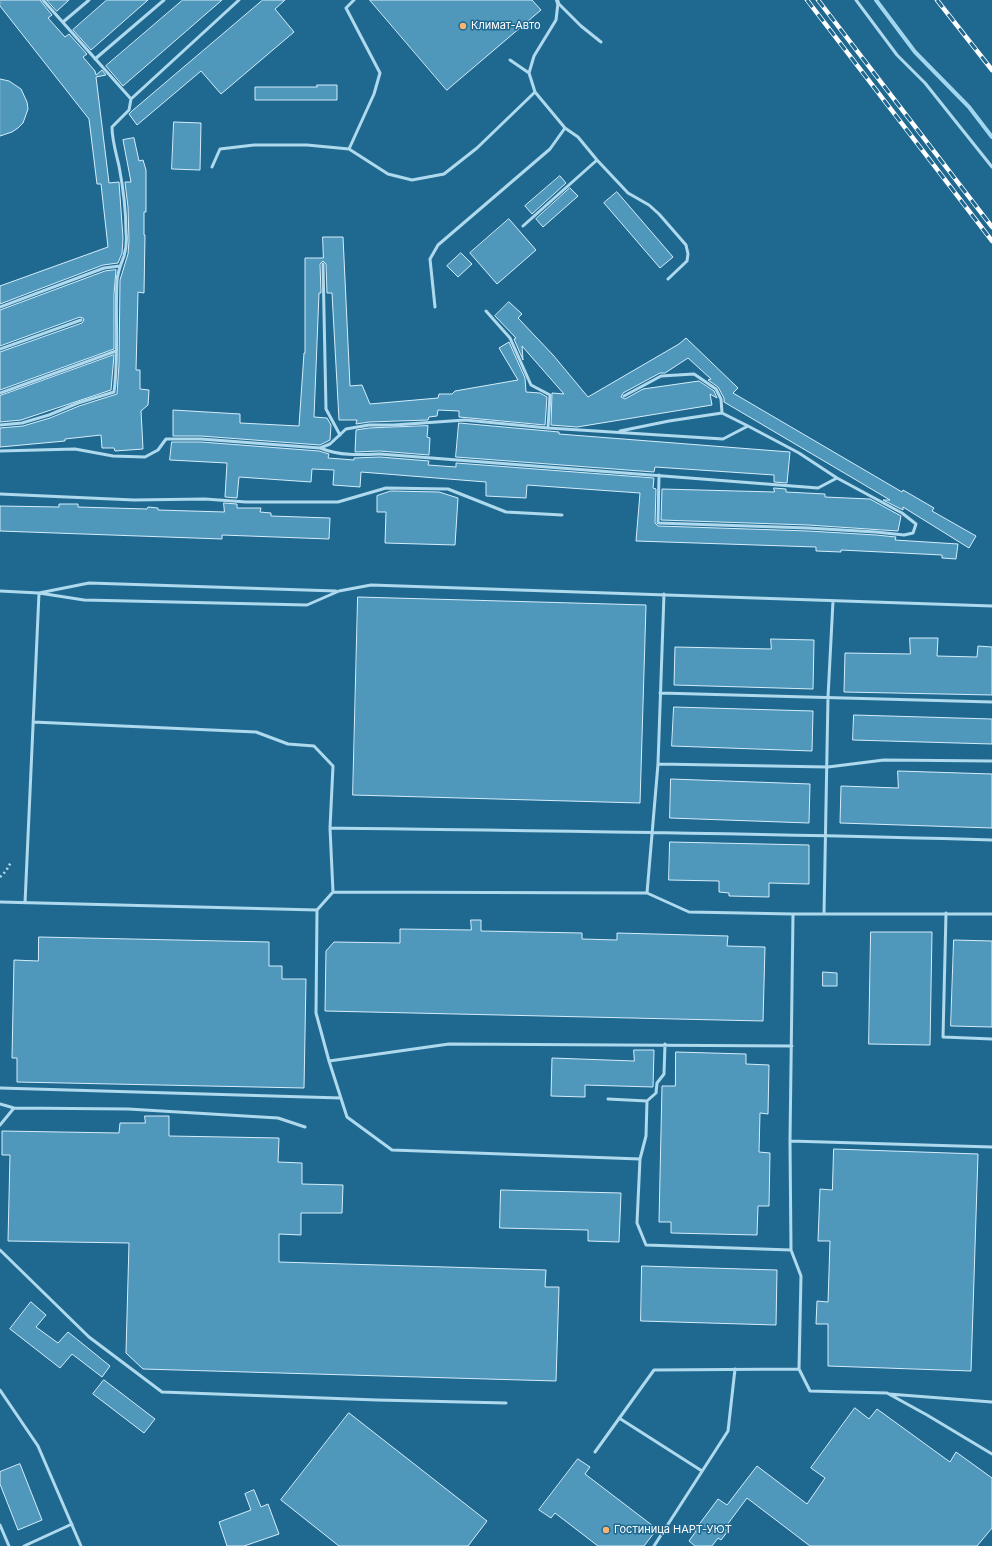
<!DOCTYPE html>
<html>
<head>
<meta charset="utf-8">
<style>
	body { margin:0 }
	canvas { display:block; background:#1f6991 }
</style>
</head>
<body>
<canvas width="992" height="1546"></canvas>
<script>
const ctx = document.querySelector('canvas').getContext('2d');
ctx.lineJoin = 'round';
function strokePath(path, color, width, dash) { ctx.strokeStyle = color; ctx.lineWidth = width; ctx.lineCap = dash ? 'butt' : 'round'; ctx.setLineDash(dash || []); ctx.stroke(path); }
function fill(path, color) { ctx.fillStyle = color; ctx.fill(path, 'evenodd'); }
function drawText(font, color, halo, rows, align = 'center') {
  ctx.font = font + ' Inter,sans-serif'; ctx.lineWidth = 3; ctx.setLineDash([]); ctx.textBaseline = 'middle'; ctx.strokeStyle = halo; ctx.fillStyle = color; for (const [text, x, y, turn = 0] of rows) {
    ctx.save(); ctx.translate(x, y); ctx.rotate((+turn || 0) * Math.PI / 180); ctx.textAlign = isNaN(turn) ? turn : align; if (halo) ctx.strokeText(text, 0, 0); ctx.fillText(text, 0, 0); ctx.restore();
  }
}
const stream = new Path2D(`
	M 876,0 L 915,52 L 969,107 L 992,137`);
const building = new Path2D(`
	M 0,0 L 40,0 L 52,15 L 48,18 L 65,37 L 69,34 L 87,54 L 83,57 L 95,71 L 96,75 L 102,70 L 106,75 L 96,77 L 109,183 L 119,182 L 123,238 L 122,253 L 118,263 L 103,265 L 0,304 L 0,286 L 108,247 L 101,184 L 97,184 L 89,119 L 0,6 Z
	M 47,0 L 69,0 L 57,11 Z
	M 107,0 L 148,0 L 91,50 L 73,30 Z
	M 183,0 L 222,0 L 123,86 L 106,66 Z
	M 263,0 L 285,0 L 275,9 L 294,32 L 221,94 L 201,71 L 137,125 L 129,114 L 132,111 Z
	M 370,0 L 532,0 L 541,10 L 447,90 Z
	M 0,79 L 9,81 L 21,89 L 27,102 L 28,109 L 23,123 L 18,128 L 12,132 L 0,136 Z
	M 317,85 L 337,85 L 337,100 L 255,100 L 255,87 L 317,87 Z
	M 174,122 L 201,123 L 200,170 L 172,169 Z
	M 134,138 L 139,161 L 143,160 L 146,170 L 146,212 L 144,212 L 144,235 L 145,235 L 144,293 L 138,292 L 136,370 L 140,370 L 140,389 L 149,390 L 148,405 L 141,411 L 143,449 L 115,451 L 114,448 L 102,448 L 101,435 L 65,439 L 65,441 L 0,447 L 0,428 L 23,426 L 50,418 L 79,406 L 117,394 L 119,364 L 120,280 L 128,254 L 129,241 L 128,207 L 125,182 L 131,182 L 123,140 Z
	M 560,176 L 566,183 L 532,214 L 525,206 Z
	M 570,188 L 578,196 L 543,227 L 536,219 Z
	M 617,192 L 673,257 L 660,268 L 604,203 Z
	M 509,219 L 536,250 L 497,284 L 470,253 Z
	M 323,237 L 343,237 L 350,386 L 362,385 L 370,404 L 438,398 L 439,394 L 452,394 L 455,391 L 518,380 L 499,348 L 509,342 L 525,378 L 526,392 L 540,393 L 547,397 L 545,425 L 459,417 L 459,411 L 438,410 L 437,416 L 429,417 L 428,420 L 369,422 L 356,424 L 357,420 L 339,420 L 332,293 L 327,293 L 326,264 L 323,261 L 320,264 L 321,293 L 319,293 L 314,417 L 327,418 L 331,425 L 330,440 L 320,445 L 201,436 L 173,436 L 173,410 L 240,414 L 240,423 L 299,426 L 304,353 L 305,353 L 305,258 L 323,258 Z
	M 461,253 L 472,264 L 458,277 L 447,266 Z
	M 116,270 L 114,294 L 114,349 L 0,390 L 0,352 L 82,323 L 84,320 L 83,318 L 80,317 L 0,346 L 0,310 L 105,271 Z
	M 509,302 L 522,314 L 518,318 L 553,355 L 588,397 L 679,344 L 686,338 L 738,388 L 733,393 L 902,492 L 903,490 L 934,508 L 932,511 L 976,536 L 969,548 L 903,507 L 903,510 L 883,500 L 890,500 L 724,402 L 724,398 L 718,387 L 708,380 L 711,379 L 688,358 L 665,373 L 660,373 L 623,393 L 621,397 L 625,399 L 643,389 L 699,381 L 714,391 L 717,398 L 710,394 L 712,405 L 577,427 L 551,425 L 552,393 L 564,394 L 522,346 L 523,360 L 514,339 L 516,338 L 495,316 Z
	M 114,355 L 111,390 L 21,420 L 0,422 L 0,396 Z
	M 459,423 L 559,432 L 559,434 L 790,452 L 787,483 L 774,482 L 774,475 L 655,467 L 654,472 L 456,457 Z
	M 428,426 L 427,437 L 430,438 L 429,455 L 380,451 L 355,452 L 356,430 L 369,428 Z
	M 172,442 L 201,442 L 319,451 L 329,454 L 328,458 L 354,460 L 354,458 L 380,457 L 429,461 L 428,465 L 456,467 L 456,463 L 654,478 L 653,488 L 656,489 L 655,523 L 658,526 L 808,531 L 876,535 L 896,537 L 895,540 L 958,544 L 956,559 L 942,558 L 942,555 L 841,550 L 841,552 L 816,551 L 816,547 L 636,541 L 640,493 L 527,485 L 526,498 L 486,496 L 486,482 L 361,472 L 360,487 L 333,485 L 334,470 L 312,469 L 311,482 L 239,477 L 237,498 L 225,497 L 227,463 L 170,460 Z
	M 774,488 L 786,489 L 786,492 L 825,494 L 825,497 L 870,499 L 901,516 L 898,531 L 808,525 L 661,520 L 662,489 L 774,492 Z
	M 391,491 L 439,492 L 458,498 L 455,545 L 385,543 L 386,512 L 377,512 L 377,496 Z
	M 224,503 L 237,504 L 237,508 L 261,508 L 260,512 L 271,513 L 271,516 L 330,518 L 329,539 L 222,535 L 222,539 L 0,531 L 0,506 L 59,507 L 59,504 L 78,504 L 78,507 L 147,509 L 148,507 L 158,508 L 158,510 L 224,512 Z
	M 358,597 L 646,605 L 640,803 L 353,795 Z
	M 910,638 L 938,638 L 937,656 L 977,657 L 978,646 L 992,647 L 992,695 L 844,692 L 845,653 L 910,654 Z
	M 771,639 L 814,640 L 813,689 L 674,685 L 675,647 L 771,649 Z
	M 674,707 L 813,711 L 812,751 L 672,746 Z
	M 854,715 L 992,719 L 992,744 L 853,740 Z
	M 898,771 L 992,774 L 992,828 L 840,823 L 841,786 L 898,788 Z
	M 671,779 L 810,784 L 809,823 L 670,818 Z
	M 670,842 L 809,845 L 809,884 L 769,883 L 769,897 L 729,896 L 729,893 L 719,892 L 719,881 L 669,880 Z
	M 471,920 L 481,920 L 481,931 L 582,933 L 582,939 L 617,940 L 617,933 L 728,936 L 727,946 L 765,947 L 763,1021 L 325,1011 L 326,951 L 334,942 L 400,943 L 400,929 L 471,930 Z
	M 871,932 L 932,932 L 930,1045 L 869,1044 Z
	M 39,937 L 269,942 L 269,966 L 282,966 L 282,979 L 306,979 L 304,1088 L 17,1082 L 17,1058 L 12,1058 L 14,960 L 38,961 Z
	M 954,940 L 992,941 L 992,1027 L 951,1026 Z
	M 823,972 L 837,973 L 837,986 L 823,986 Z
	M 634,1050 L 654,1050 L 653,1087 L 585,1085 L 585,1097 L 551,1096 L 552,1058 L 634,1061 Z
	M 676,1052 L 746,1054 L 746,1064 L 769,1065 L 768,1114 L 760,1113 L 759,1152 L 770,1153 L 769,1206 L 758,1206 L 757,1235 L 671,1233 L 671,1222 L 659,1222 L 662,1086 L 675,1086 Z
	M 145,1116 L 169,1116 L 169,1136 L 279,1138 L 278,1162 L 302,1163 L 302,1184 L 343,1185 L 342,1213 L 301,1213 L 301,1235 L 279,1234 L 279,1262 L 546,1270 L 545,1287 L 559,1287 L 556,1381 L 143,1369 L 126,1353 L 129,1243 L 8,1241 L 10,1155 L 2,1155 L 2,1131 L 119,1133 L 120,1123 L 145,1123 Z
	M 834,1149 L 978,1154 L 971,1371 L 828,1366 L 828,1324 L 816,1324 L 817,1301 L 828,1302 L 830,1241 L 818,1241 L 820,1189 L 832,1190 Z
	M 501,1190 L 621,1193 L 619,1242 L 588,1241 L 588,1230 L 500,1228 Z
	M 642,1266 L 777,1270 L 776,1325 L 641,1321 Z
	M 31,1302 L 46,1315 L 36,1327 L 58,1343 L 68,1332 L 110,1366 L 102,1377 L 72,1354 L 60,1368 L 10,1329 Z
	M 104,1380 L 155,1419 L 144,1433 L 93,1394 Z
	M 855,1408 L 869,1419 L 877,1409 L 950,1462 L 956,1452 L 992,1478 L 992,1528 L 977,1546 L 810,1546 L 747,1498 L 724,1529 L 728,1531 L 721,1540 L 718,1538 L 712,1546 L 695,1546 L 689,1541 L 696,1531 L 695,1530 L 718,1499 L 727,1505 L 757,1466 L 807,1504 L 825,1478 L 811,1468 Z
	M 349,1413 L 487,1521 L 468,1546 L 339,1546 L 281,1500 Z
	M 578,1459 L 590,1467 L 585,1474 L 657,1529 L 644,1546 L 598,1546 L 555,1513 L 551,1518 L 539,1510 Z
	M 20,1464 L 42,1520 L 18,1530 L 0,1484 L 0,1472 Z
	M 254,1490 L 261,1507 L 268,1504 L 279,1534 L 244,1546 L 227,1546 L 219,1522 L 251,1510 L 245,1494 Z`);
const path = new Path2D(`
	M 0,877 L 6,871 L 11,862`);
const service = new Path2D(`
	M 43,0 L 131,99
	M 856,0 L 897,55 L 925,83 L 992,167
	M 558,3 L 581,26 L 601,42
	M 63,22 L 89,0
	M 95,59 L 164,0
	M 510,60 L 529,73
	M 565,128 L 578,137 L 597,160 L 628,193 L 649,205 L 659,214 L 686,245 L 688,254 L 687,261 L 668,279
	M 349,149 L 374,94 L 380,73 L 346,8 L 354,0
	M 212,167 L 220,149 L 254,145 L 307,145 L 349,149 L 388,174 L 412,180 L 444,174 L 477,148 L 535,92
	M 523,226 L 597,160
	M 323,264 L 326,409 L 340,435
	M 0,307 L 104,268 L 120,266
	M 435,307 L 430,259 L 438,245 L 550,149 L 565,128 L 535,92 L 529,73 L 534,56 L 556,20 L 558,3
	M 486,311 L 510,338 L 531,385 L 550,395 L 548,428
	M 0,349 L 81,320
	M 0,393 L 116,351
	M 624,396 L 661,376 L 694,374 L 716,389 L 721,399 L 722,413
	M 0,425 L 22,423 L 49,415 L 78,403 L 114,392 C 119,355 115,317 117,280 C 118,271 121,264 124,256 C 126,249 127,240 126,232 C 126,210 123,187 119,166 C 116,153 112,140 112,127 L 129,110 L 131,99 L 239,0
	M 620,431 L 669,421 L 722,413 L 748,426
	M 0,451 L 75,449 L 113,456 L 145,457 L 158,450 L 166,439 L 201,439 L 320,448 L 330,444 L 346,429 L 369,425 L 394,425 L 465,420 L 548,428 L 723,439 L 748,426 L 799,453 L 837,478 L 818,488 L 380,454 C 359,455 340,456 320,448
	M 659,475 L 658,523 L 808,528 L 876,532 L 904,535 L 913,533 L 916,524 L 902,513 L 837,478
	M 0,494 L 134,500 L 205,499 L 246,502 L 338,502 L 386,488 L 448,489 L 506,512 L 562,515
	M 0,591 L 39,593 L 84,600 L 307,605 L 339,591 L 371,585 L 992,606
	M 660,693 L 992,702
	M 33,722 L 256,732 L 288,744 L 314,746 L 333,766 L 330,828 L 333,892
	M 658,764 L 828,767 L 884,760 L 992,761
	M 330,828 C 551,831 771,833 992,840
	M 647,893 L 658,764 L 664,594
	M 0,902 L 317,910 L 333,892 L 647,893 L 689,912 L 793,914 L 992,914
	M 25,903 L 39,593 L 89,583 L 336,591
	M 317,910 L 316,1013 L 329,1061 L 347,1117 L 392,1150 L 640,1159 L 637,1223 L 646,1245 L 791,1250
	M 946,913 L 943,1037 L 992,1039
	M 793,914 L 790,1141 L 791,1250 L 801,1276 L 799,1369 L 810,1391 L 887,1393 L 927,1415 L 992,1454
	M 824,914 L 828,697 L 833,601
	M 329,1061 L 449,1044 L 792,1046
	M 0,1088 L 341,1098
	M 608,1099 L 647,1101 L 646,1136 L 640,1159
	M 647,1101 L 656,1093 L 657,1083 L 664,1074 L 665,1044
	M 0,1104 L 14,1108 L 128,1109 L 278,1118 L 305,1127
	M 0,1125 L 14,1108
	M 790,1141 L 992,1147
	M 0,1250 L 89,1337 L 162,1392 L 377,1400 L 506,1403
	M 0,1390 L 38,1446 L 81,1546
	M 889,1394 L 992,1402
	M 619,1418 L 702,1471
	M 595,1452 L 654,1370 L 799,1369
	M 0,1525 L 9,1546
	M 24,1546 L 72,1524
	M 654,1546 L 728,1431 L 735,1369`);
const minor = new Path2D(`
	M 557,0 L 558,3`);
const rail = new Path2D(`
	M 807,0 L 992,241
	M 818,0 L 992,227
	M 937,0 L 992,70`);
const markers = [
	[463,26,4,"#fbb56f"],
	[606,1530,4,"#fbb56f"]
];
const poiNames = [
	["Климат-Авто",471,26],
	["Гостиница НАРТ-УЮТ",614,1530]
];
strokePath(stream, '#a3d7ef', 4);
fill(building, '#4f97bb');
strokePath(building, '#d5edfa', 1);
strokePath(path, '#afd9ed', 2.5, [2, 3]);
strokePath(service, '#afd9ed', 3);
strokePath(minor, '#afd9ed', 4);
strokePath(rail, '#fff', 4.5);
strokePath(rail, '#1f6991', 3, [9]);
for (const [x, y, r, color] of markers) { const dot = new Path2D(); dot.arc(x, y, r, 0, 2 * Math.PI); ctx.fillStyle = color; ctx.fill(dot); strokePath(dot, '#1f6991', 1.5); }
drawText('11px', '#fff', '#1f6991', poiNames, 'left');
</script>
</body>
</html>
